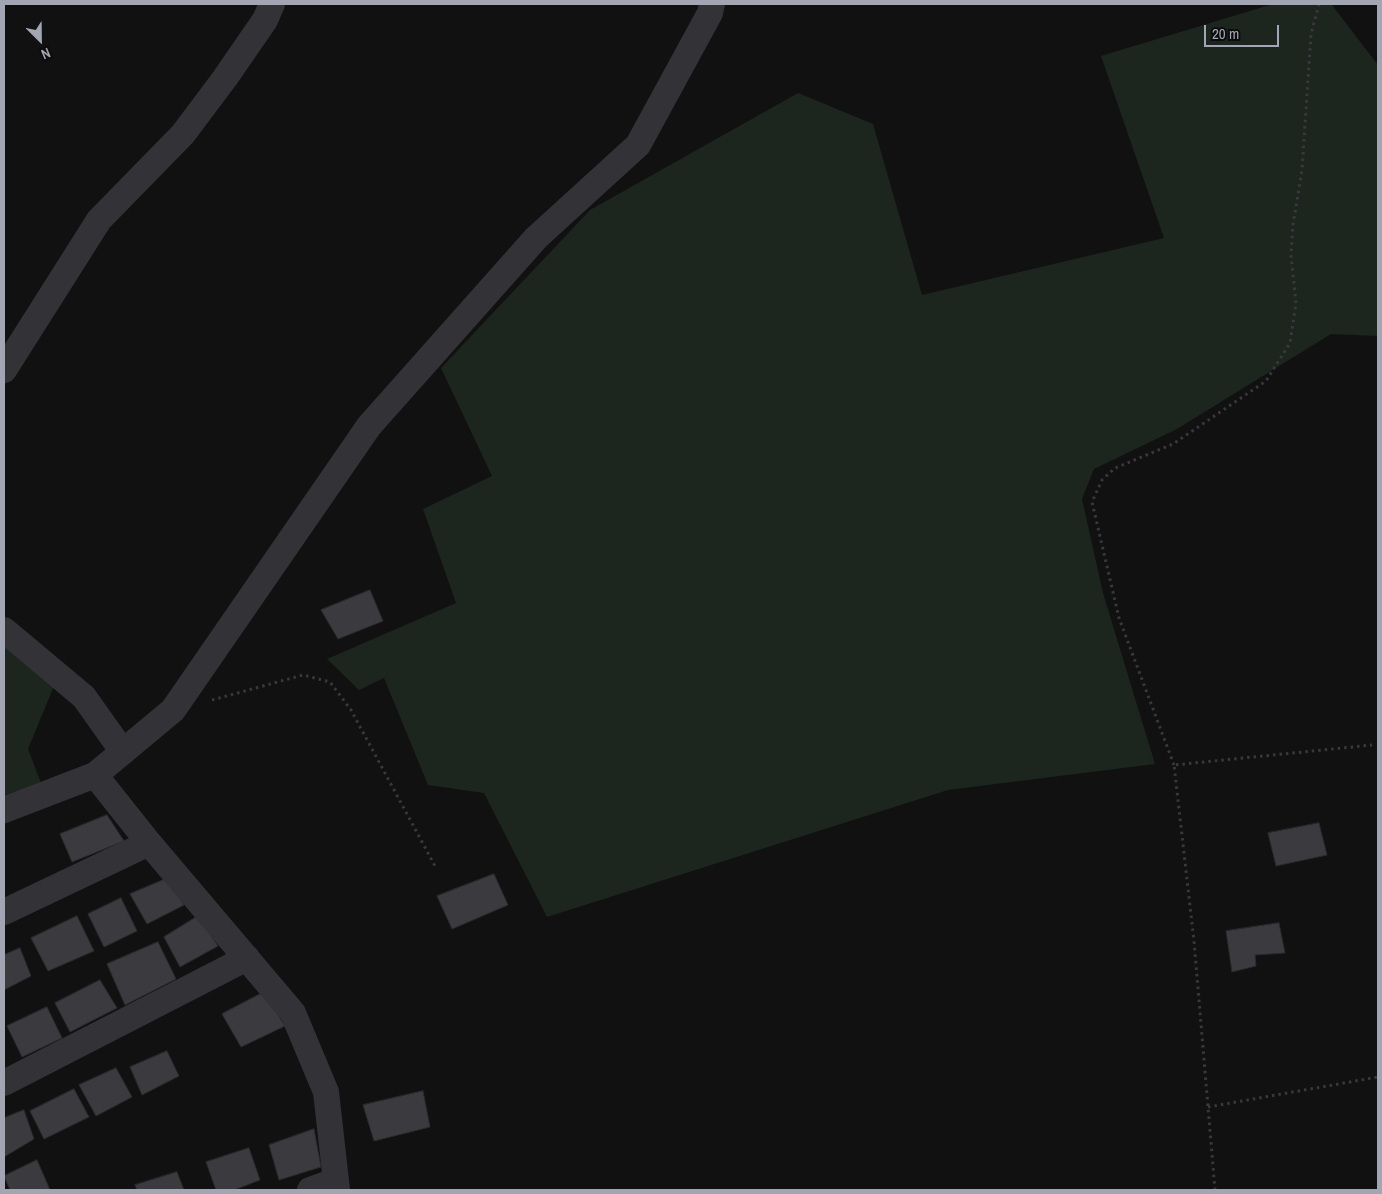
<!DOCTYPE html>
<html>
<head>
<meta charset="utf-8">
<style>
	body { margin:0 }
	#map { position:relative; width:1382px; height:1194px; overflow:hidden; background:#111112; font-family:"Archivo Narrow",sans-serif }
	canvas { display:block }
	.frame { position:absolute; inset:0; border:5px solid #a2a5b2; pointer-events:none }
	.north { position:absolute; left:15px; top:15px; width:50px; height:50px; -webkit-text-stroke:4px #0c0c0d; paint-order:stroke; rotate:157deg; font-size:14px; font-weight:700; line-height:20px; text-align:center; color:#a2a5b2 }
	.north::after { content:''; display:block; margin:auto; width:18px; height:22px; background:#a2a5b2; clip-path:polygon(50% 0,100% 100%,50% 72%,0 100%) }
	.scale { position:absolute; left:1204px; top:25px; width:75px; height:22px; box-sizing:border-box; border:2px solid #a2a5b2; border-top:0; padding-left:6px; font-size:15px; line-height:18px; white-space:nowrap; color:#a2a5b2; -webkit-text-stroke:4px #0c0c0d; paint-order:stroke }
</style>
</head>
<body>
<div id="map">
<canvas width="1382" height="1194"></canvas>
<div class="frame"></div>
<div class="north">N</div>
<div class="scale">20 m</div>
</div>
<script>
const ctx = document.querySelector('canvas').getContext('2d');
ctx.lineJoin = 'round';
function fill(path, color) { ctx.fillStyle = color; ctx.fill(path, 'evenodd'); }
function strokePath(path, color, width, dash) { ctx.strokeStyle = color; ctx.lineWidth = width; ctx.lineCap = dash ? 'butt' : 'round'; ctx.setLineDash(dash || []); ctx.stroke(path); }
const green = new Path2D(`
	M 1273,4 L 1332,5 L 1378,65 L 1378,336 L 1331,334 L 1177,429 L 1094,469 L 1082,499 L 1103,593 L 1155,764 L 948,790 L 547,917 L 484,793 L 428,785 L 384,678 L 359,690 L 327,659 L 456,603 L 423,509 L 492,476 L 441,368 L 590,210 L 798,93 L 873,124 L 922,295 L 1164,238 L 1101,56 Z
	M 4,645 L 54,686 L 28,749 L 41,783 L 4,797 Z`);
const building = new Path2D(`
	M 370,590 L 383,621 L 338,639 L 321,610 Z
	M 107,815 L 124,841 L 72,862 L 60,834 Z
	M 1319,823 L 1327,855 L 1276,866 L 1268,833 Z
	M 494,874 L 508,905 L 452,929 L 437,896 Z
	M 168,878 L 184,905 L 147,924 L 130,894 Z
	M 121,898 L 137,931 L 104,947 L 88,914 Z
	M 77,916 L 94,951 L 48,971 L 31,938 Z
	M 198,916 L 218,946 L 180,967 L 164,937 Z
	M 1279,923 L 1285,953 L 1255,955 L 1256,966 L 1232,972 L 1226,931 Z
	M 158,942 L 176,979 L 125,1005 L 107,964 Z
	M 20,948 L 31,976 L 4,990 L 4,955 Z
	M 100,980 L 117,1008 L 70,1032 L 55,1003 Z
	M 264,992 L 285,1026 L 241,1047 L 222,1014 Z
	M 47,1007 L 62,1038 L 22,1057 L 7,1026 Z
	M 167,1051 L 179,1076 L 142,1095 L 130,1067 Z
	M 116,1068 L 132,1097 L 96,1116 L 79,1085 Z
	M 74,1089 L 89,1117 L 44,1139 L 30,1111 Z
	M 423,1091 L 430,1127 L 374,1141 L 363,1105 Z
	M 24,1110 L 34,1139 L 4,1157 L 4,1118 Z
	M 314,1129 L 321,1167 L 279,1180 L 269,1145 Z
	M 249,1148 L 260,1180 L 234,1190 L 216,1190 L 206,1162 Z
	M 37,1160 L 50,1190 L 10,1190 L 4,1176 Z
	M 177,1172 L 184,1190 L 137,1190 L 135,1185 Z`);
const path = new Path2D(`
	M 212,700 L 303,675 L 330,682 L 351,710 L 435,866
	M 1174,765 L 1119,618 L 1092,502 L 1102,480 L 1115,468 L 1173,444 L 1266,381 L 1290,343 L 1296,303 L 1291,255 L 1293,225 L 1302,170 L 1311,34 L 1319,4
	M 1208,1107 L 1378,1077
	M 1215,1190 L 1194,941 L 1174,765 L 1372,745`);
const minor = new Path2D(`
	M 4,370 L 99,220 L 183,134 L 225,78 L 265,20 L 272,4
	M 4,630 L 84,697 L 123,752
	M 95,775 L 149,843 L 293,1013 L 326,1092 L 337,1190
	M 4,810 L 95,775 L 173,710 L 369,426 L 536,238 L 638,145 L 710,13 L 712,4
	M 4,912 L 149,843
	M 4,1083 L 247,958
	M 310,1190 L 335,1181`);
fill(green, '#1d251f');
fill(building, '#3b3b3f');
strokePath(building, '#2b2b2e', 1);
strokePath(path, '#38393e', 3, [2.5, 4]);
strokePath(minor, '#323237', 26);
</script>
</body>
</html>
